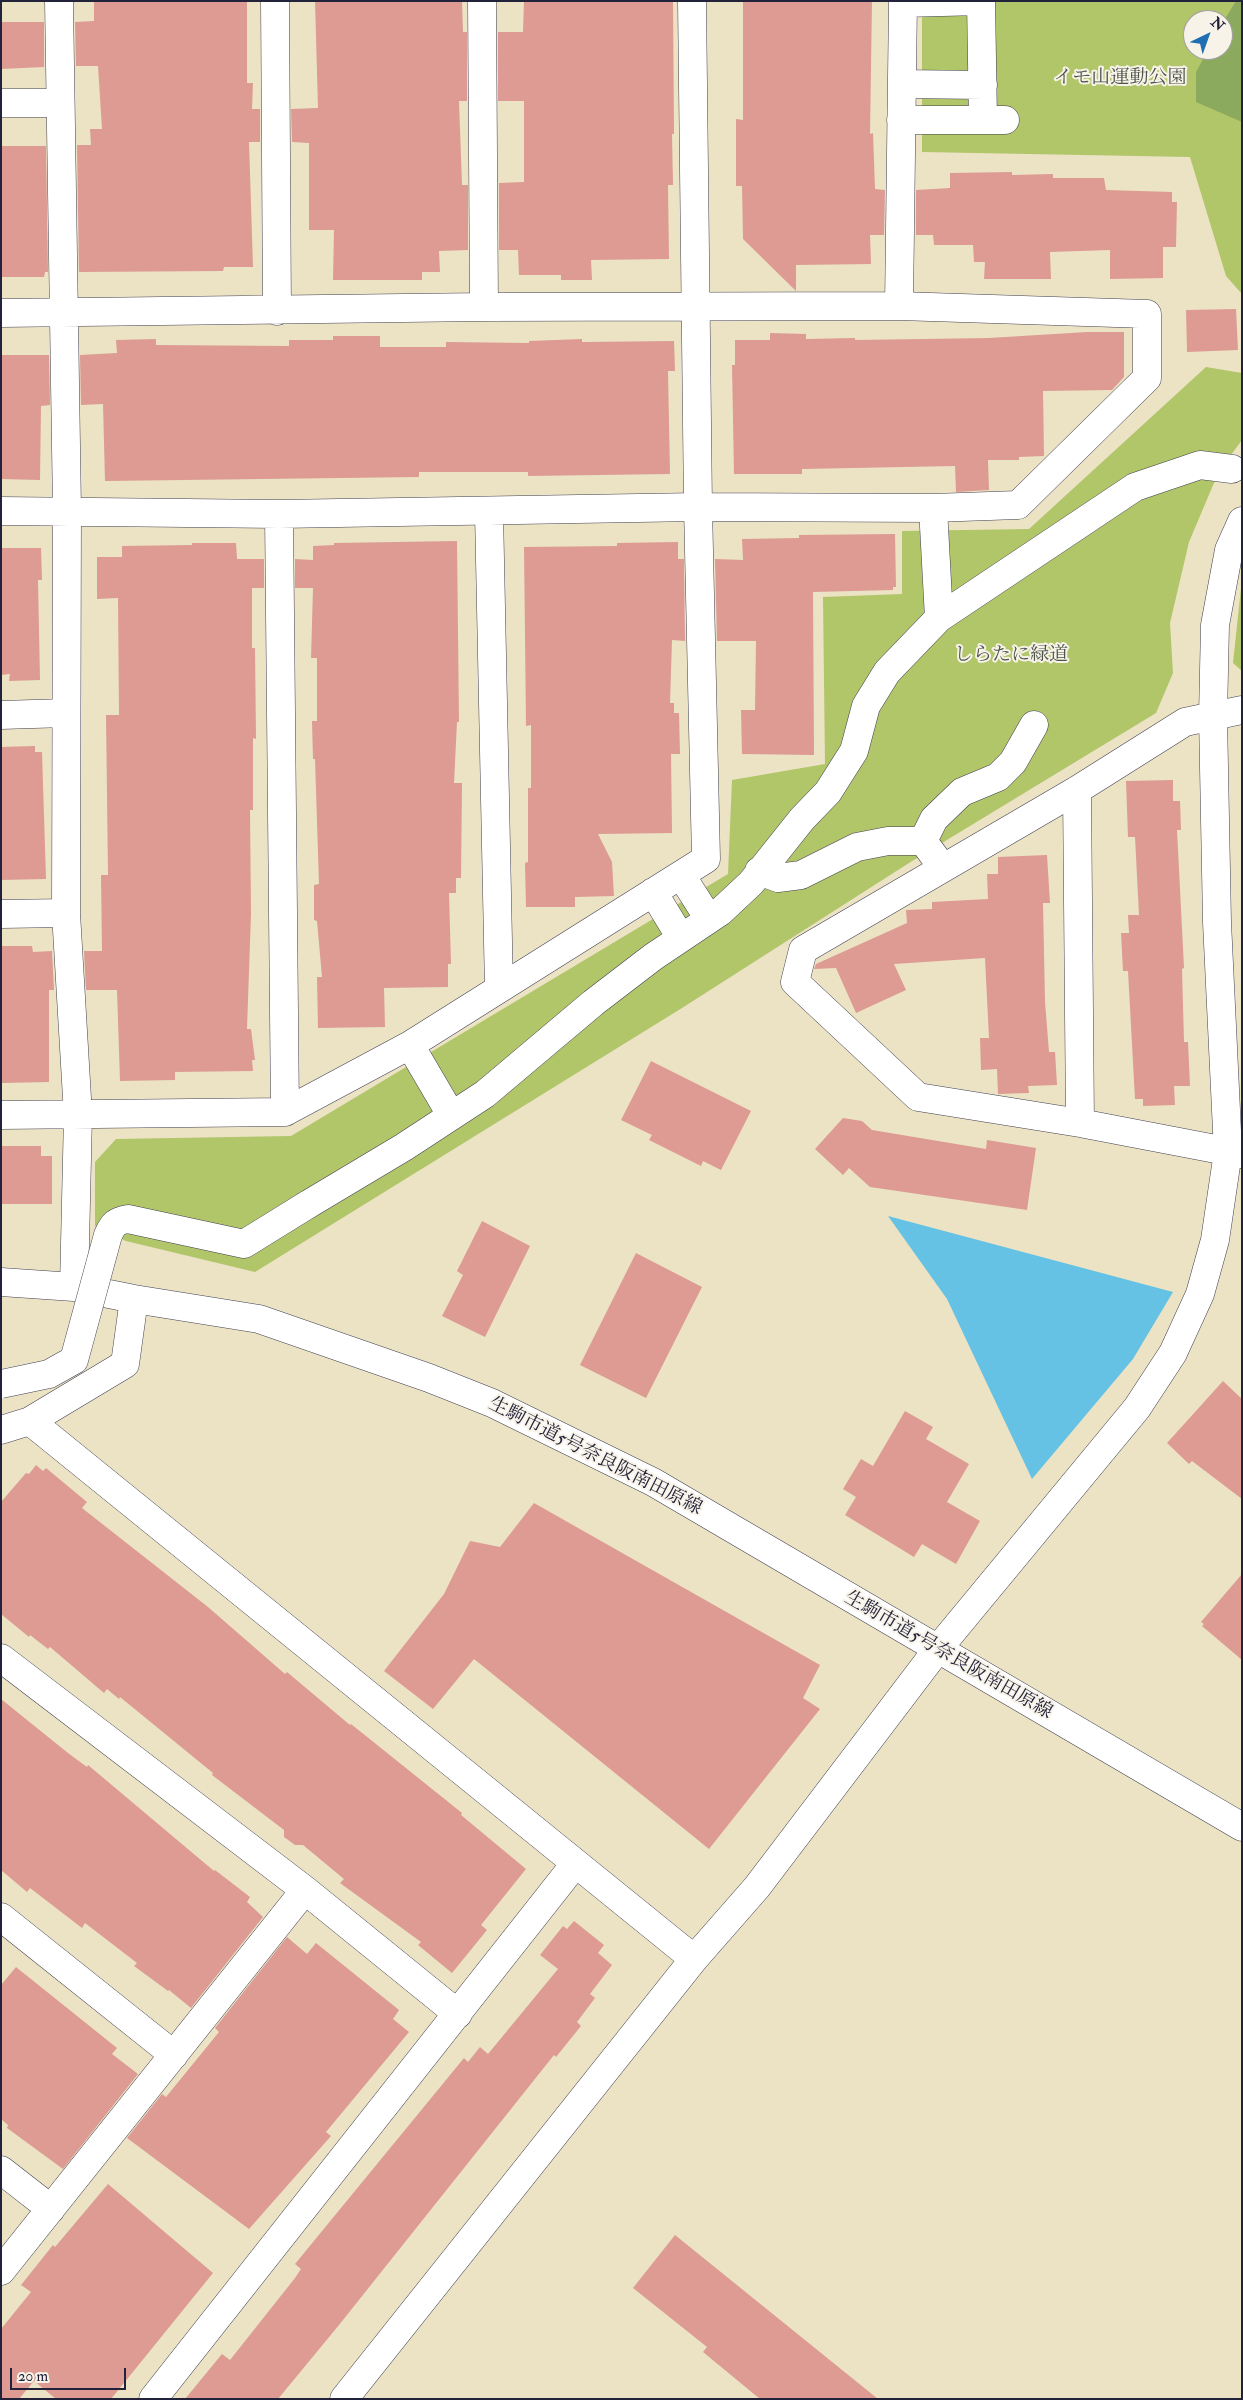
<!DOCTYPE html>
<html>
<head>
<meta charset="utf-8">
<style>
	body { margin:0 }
	#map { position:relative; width:1243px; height:2400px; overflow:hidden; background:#ebe3c4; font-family:"IM FELL Double Pica",serif }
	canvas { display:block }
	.frame { position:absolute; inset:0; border:2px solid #22223b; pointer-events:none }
	.north { position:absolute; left:1183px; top:10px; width:50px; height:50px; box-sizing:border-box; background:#f7f3e8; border:1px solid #a29fa3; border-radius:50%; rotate:42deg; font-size:14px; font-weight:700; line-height:20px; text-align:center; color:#22223b }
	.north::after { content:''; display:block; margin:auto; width:18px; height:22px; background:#1f6fb2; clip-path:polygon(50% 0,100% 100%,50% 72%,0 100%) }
	.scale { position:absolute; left:10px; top:2368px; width:116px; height:22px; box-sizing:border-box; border:2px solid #22223b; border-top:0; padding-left:6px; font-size:15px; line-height:18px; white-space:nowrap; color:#22223b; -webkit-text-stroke:4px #f7f3e8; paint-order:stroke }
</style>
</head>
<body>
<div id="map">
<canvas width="1243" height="2400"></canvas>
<div class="frame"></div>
<div class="north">N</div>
<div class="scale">20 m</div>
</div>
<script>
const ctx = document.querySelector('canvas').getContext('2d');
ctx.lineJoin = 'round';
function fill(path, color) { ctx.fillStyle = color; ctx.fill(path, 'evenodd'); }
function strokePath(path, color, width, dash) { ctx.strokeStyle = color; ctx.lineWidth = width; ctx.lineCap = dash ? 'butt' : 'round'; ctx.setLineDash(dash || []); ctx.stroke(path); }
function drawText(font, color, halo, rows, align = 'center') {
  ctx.font = font + ' "IM FELL Double Pica","Noto Serif JP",serif'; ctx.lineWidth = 4; ctx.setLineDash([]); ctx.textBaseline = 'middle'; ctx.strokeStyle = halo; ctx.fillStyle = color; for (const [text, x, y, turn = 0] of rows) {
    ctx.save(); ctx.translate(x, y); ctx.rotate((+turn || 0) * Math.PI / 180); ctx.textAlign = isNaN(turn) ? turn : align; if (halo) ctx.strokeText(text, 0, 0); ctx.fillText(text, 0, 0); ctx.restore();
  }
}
const green = new Path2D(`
	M 922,1 L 1242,1 L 1242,294 L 1226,276 L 1190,157 L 922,152 ZM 1193,20 L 1223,20 L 1223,50 L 1193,50 Z
	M 1206,367 L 1242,373 L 1242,440 L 1219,471 L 1189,542 L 1170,623 L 1173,673 L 1156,713 L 909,863 L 682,1008 L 255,1272 L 126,1241 L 95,1226 L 95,1162 L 116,1139 L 291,1136 L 728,874 L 732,780 L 825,764 L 823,597 L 902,594 L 902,531 L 1029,529 Z
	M 1242,579 L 1242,671 L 1233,663 Z`);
const forest = new Path2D(`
	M 1236,1 L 1242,1 L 1242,122 L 1196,102 L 1196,72 L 1208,50 L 1223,50 L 1223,22 Z`);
const water = new Path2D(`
	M 888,1216 L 1173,1292 L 1133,1359 L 1032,1479 L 947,1299 Z`);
const building = new Path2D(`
	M 94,1 L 247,1 L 247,83 L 253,83 L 252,109 L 260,109 L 260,142 L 249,142 L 253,267 L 224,267 L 223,271 L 79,272 L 77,145 L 91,145 L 90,129 L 102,129 L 98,66 L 76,66 L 75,22 L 94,21 Z
	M 315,1 L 462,1 L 463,32 L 467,32 L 467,101 L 459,101 L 462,185 L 468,185 L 468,250 L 439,251 L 440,272 L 422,272 L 422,280 L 333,280 L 334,230 L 309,230 L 309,143 L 292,142 L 291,109 L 318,108 Z
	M 524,1 L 673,1 L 674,134 L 672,134 L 673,185 L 668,185 L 669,259 L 591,260 L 592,280 L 561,280 L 561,275 L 519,275 L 518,250 L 499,250 L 499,183 L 524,182 L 524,101 L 498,101 L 498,32 L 523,32 Z
	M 743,1 L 872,1 L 870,134 L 873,133 L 875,189 L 885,190 L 884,235 L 870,235 L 871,264 L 796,265 L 796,291 L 743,239 L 742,186 L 736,186 L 736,119 L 743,120 Z
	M 1,22 L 44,22 L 44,67 L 1,69 Z
	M 1,146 L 46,146 L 48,272 L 45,272 L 44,277 L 1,277 Z
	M 1012,172 L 1012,175 L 1053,174 L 1053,178 L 1104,178 L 1106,190 L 1172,192 L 1172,202 L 1177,202 L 1176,247 L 1163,247 L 1163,278 L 1110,279 L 1110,250 L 1050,252 L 1051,279 L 984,279 L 985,262 L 974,262 L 973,245 L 934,245 L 933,235 L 916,235 L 916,190 L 950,188 L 950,173 Z
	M 1236,309 L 1238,350 L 1187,352 L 1186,310 Z
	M 1087,332 L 1124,332 L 1124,377 L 1112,390 L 1043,391 L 1044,456 L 1019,457 L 1019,460 L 988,460 L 989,490 L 956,492 L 955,466 L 802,469 L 802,474 L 734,474 L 732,365 L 735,365 L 735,340 L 770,340 L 770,333 L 806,334 L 806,339 L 855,338 L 855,340 L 989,338 Z
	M 333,336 L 380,336 L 380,347 L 446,347 L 446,342 L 529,343 L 529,341 L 582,339 L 582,342 L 674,341 L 675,371 L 668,371 L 670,474 L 528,476 L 528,472 L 419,472 L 419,477 L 105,481 L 103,404 L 81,405 L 80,355 L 117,353 L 116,340 L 156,339 L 156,345 L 289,346 L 289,340 L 333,340 Z
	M 1,355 L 49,355 L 50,405 L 41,406 L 40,480 L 1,479 Z
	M 895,534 L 896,587 L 893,587 L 893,590 L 813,592 L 814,755 L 742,754 L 741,710 L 755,710 L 756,641 L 717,641 L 715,559 L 743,560 L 742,539 L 799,538 L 799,535 Z
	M 457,541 L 459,722 L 457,722 L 454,783 L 462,783 L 461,878 L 456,878 L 456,893 L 449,893 L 451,964 L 448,964 L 448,987 L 384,988 L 385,1027 L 318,1028 L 317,977 L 322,977 L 317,921 L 314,920 L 314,885 L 319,884 L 315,759 L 313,759 L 312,721 L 317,721 L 317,658 L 311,658 L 313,588 L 295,588 L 295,559 L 313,560 L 313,546 L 334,545 L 334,543 Z
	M 678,542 L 678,559 L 684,559 L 685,641 L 672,640 L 670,703 L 674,703 L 674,713 L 679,713 L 680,754 L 671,754 L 672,833 L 598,834 L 612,862 L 614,896 L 575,897 L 575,907 L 526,907 L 525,863 L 528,862 L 528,788 L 531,788 L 531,725 L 526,726 L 524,547 L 617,546 L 617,543 Z
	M 192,543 L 236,543 L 237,559 L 264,559 L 264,588 L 252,588 L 252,648 L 255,648 L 256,739 L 253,738 L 253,810 L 250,810 L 251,914 L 247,1029 L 251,1029 L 255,1060 L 252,1060 L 253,1071 L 175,1072 L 175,1080 L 120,1081 L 117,990 L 86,990 L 84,951 L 102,951 L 101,875 L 108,875 L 106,715 L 119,715 L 118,598 L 97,599 L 97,557 L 122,557 L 122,546 L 192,545 Z
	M 1,548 L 41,548 L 42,580 L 38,580 L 40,680 L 9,681 L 10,674 L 1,675 Z
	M 35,746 L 35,752 L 42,752 L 46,879 L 1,880 L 1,747 Z
	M 1173,780 L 1173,801 L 1180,801 L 1181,830 L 1177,830 L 1184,968 L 1182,969 L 1184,1042 L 1188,1042 L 1190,1086 L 1174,1086 L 1175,1105 L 1143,1106 L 1143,1099 L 1135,1099 L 1128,971 L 1123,971 L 1121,933 L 1129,933 L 1128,915 L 1139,915 L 1135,837 L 1128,837 L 1126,781 Z
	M 1047,855 L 1050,903 L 1043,903 L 1045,1002 L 1049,1052 L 1055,1052 L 1057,1085 L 1028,1086 L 1029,1093 L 998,1094 L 997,1069 L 981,1070 L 980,1038 L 989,1038 L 985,958 L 894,964 L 906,990 L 856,1013 L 836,968 L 814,969 L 816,964 L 907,923 L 906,910 L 932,909 L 932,902 L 988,899 L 987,874 L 998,874 L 998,857 Z
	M 1,946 L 32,946 L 33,952 L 52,951 L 54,990 L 49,990 L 49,1082 L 1,1083 Z
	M 651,1061 L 751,1111 L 721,1170 L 703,1161 L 701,1166 L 649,1140 L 652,1135 L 621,1120 Z
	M 843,1118 L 862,1121 L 872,1130 L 986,1149 L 987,1140 L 1036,1148 L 1027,1210 L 870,1187 L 849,1168 L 843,1175 L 815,1149 Z
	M 1,1146 L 41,1146 L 41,1156 L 52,1156 L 52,1204 L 1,1204 Z
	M 482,1221 L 530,1246 L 485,1337 L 442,1316 L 463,1275 L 457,1271 Z
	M 636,1253 L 702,1287 L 646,1398 L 580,1365 Z
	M 1223,1381 L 1242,1399 L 1242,1499 L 1192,1461 L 1189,1464 L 1167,1443 Z
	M 905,1411 L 933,1427 L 926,1439 L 969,1464 L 947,1502 L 980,1521 L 956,1564 L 922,1544 L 914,1557 L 845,1515 L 856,1497 L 843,1489 L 861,1459 L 873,1466 Z
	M 36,1465 L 43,1471 L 46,1468 L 87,1502 L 82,1508 L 208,1607 L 285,1674 L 287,1672 L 350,1725 L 351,1724 L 462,1813 L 461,1815 L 526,1869 L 481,1925 L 487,1930 L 452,1973 L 418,1945 L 421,1942 L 340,1883 L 344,1879 L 303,1845 L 295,1845 L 284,1837 L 284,1830 L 212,1775 L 213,1773 L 120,1697 L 119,1699 L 107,1689 L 104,1693 L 50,1647 L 48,1649 L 30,1635 L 29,1637 L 1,1614 L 1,1502 L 26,1473 L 29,1474 Z
	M 534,1503 L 820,1665 L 803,1698 L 820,1709 L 709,1849 L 474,1659 L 433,1709 L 384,1671 L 444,1594 L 470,1541 L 500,1547 Z
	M 1242,1574 L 1242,1660 L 1202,1626 L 1204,1624 L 1201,1622 Z
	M 1,1699 L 68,1753 L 87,1767 L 88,1765 L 214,1871 L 215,1870 L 250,1897 L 247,1902 L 263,1917 L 191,2008 L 169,1990 L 168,1991 L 134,1966 L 137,1963 L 85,1923 L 82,1928 L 30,1888 L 27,1892 L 1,1870 Z
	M 574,1921 L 604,1945 L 598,1953 L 612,1965 L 590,1994 L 595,1998 L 577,2022 L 581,2026 L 556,2057 L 554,2055 L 339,2325 L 278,2399 L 185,2399 L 222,2354 L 230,2360 L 295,2278 L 301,2269 L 295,2264 L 464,2058 L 468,2062 L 480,2047 L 488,2054 L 558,1969 L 540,1955 L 563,1926 L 567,1929 Z
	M 287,1937 L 307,1954 L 316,1943 L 399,2010 L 393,2019 L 409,2032 L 326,2132 L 331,2136 L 249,2229 L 127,2138 L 162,2094 L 166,2097 L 219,2032 L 215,2028 Z
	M 16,1967 L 117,2048 L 112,2054 L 138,2074 L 63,2169 L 7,2128 L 8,2125 L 1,2119 L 1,1985 Z
	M 108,2184 L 213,2273 L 111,2399 L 56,2399 L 34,2381 L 19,2399 L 1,2399 L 1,2329 L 31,2292 L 21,2285 L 53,2245 L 55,2247 Z
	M 675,2235 L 878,2399 L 760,2399 L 703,2352 L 707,2347 L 633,2288 Z`);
const minor = new Path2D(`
	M 59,1 L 67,510 L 66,913 L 78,1115 L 74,1287
	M 275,1 L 277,311
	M 482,1 L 484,307
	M 903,3 L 981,1 L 983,120
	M 902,84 L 983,85
	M 1,103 L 60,103
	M 901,120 L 1005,120
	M 899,306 L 903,1
	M 1,313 L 484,307 L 899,306 L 1147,314 L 1147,378 L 1018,505 L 933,508 L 698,507 L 279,514 L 1,511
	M 933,508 L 939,618 L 1135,487 L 1200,465 L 1232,469
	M 489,512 L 499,989
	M 279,514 L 285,1112
	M 1242,710 L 1185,722 L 1077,790 L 803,950 L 795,982 L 918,1097 L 1080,1123 L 1242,1154
	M 1,715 L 66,713
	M 1077,790 L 1080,1123
	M 923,841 L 934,819 L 962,792 L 998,777 L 1013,762 L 1034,725
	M 759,871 L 778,878 L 801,875 L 857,847 L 888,841 L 923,841 L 943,868
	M 681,875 L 709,919
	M 653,892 L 681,938
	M 1,914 L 66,913
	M 410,1045 L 451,1115
	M 1,1115 L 285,1112 L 410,1045 L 706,859 L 698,507 L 692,1
	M 307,1205 L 404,1147 L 485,1094 L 593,1003 L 653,957 L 720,912 L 751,883 L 802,819 L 828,792 L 854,751 L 866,706 L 887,672 L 939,618
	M 1,1282 L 74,1287 L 134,1299 L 259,1319 L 429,1378 L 492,1403 L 653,1482 L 1242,1827
	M 30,1421 L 125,1364 L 134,1299
	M 1,1430 L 30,1421 L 694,1959
	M 1,1658 L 305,1890 L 458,2014
	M 1,1917 L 174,2055
	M 1,2170 L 51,2209
	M 1,2271 L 305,1890
	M 153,2399 L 575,1864
	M 344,2399 L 694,1959 L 757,1887 L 937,1650 L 1137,1408 L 1173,1353 L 1200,1294 L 1215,1240 L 1228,1152 L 1217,922 L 1213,716 L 1215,625 L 1229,550 L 1242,521`);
const minorBridge = new Path2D(`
	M 1,1384 L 49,1374 L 74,1360 L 108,1235 C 113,1224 116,1221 128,1219 L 244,1244 L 307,1205`);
const parkNames = [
	["イモ山運動公園",1120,79],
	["しらたに緑道",1011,656]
];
const streetNames = [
	["生駒市道5号奈良阪南田原線",595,1457,27],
	["生駒市道5号奈良阪南田原線",948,1656,30]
];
fill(green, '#b1c569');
fill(forest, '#8caa5d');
fill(water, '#66c2e4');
fill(building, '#dd9b93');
strokePath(minor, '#403f50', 29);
strokePath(minor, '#fff', 28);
strokePath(minorBridge, '#403f50', 29, []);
strokePath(minorBridge, '#fff', 28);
drawText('19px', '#4d5349', '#f7f3e8', parkNames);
drawText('19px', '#22223b', '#f7f3e8', streetNames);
</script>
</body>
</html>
